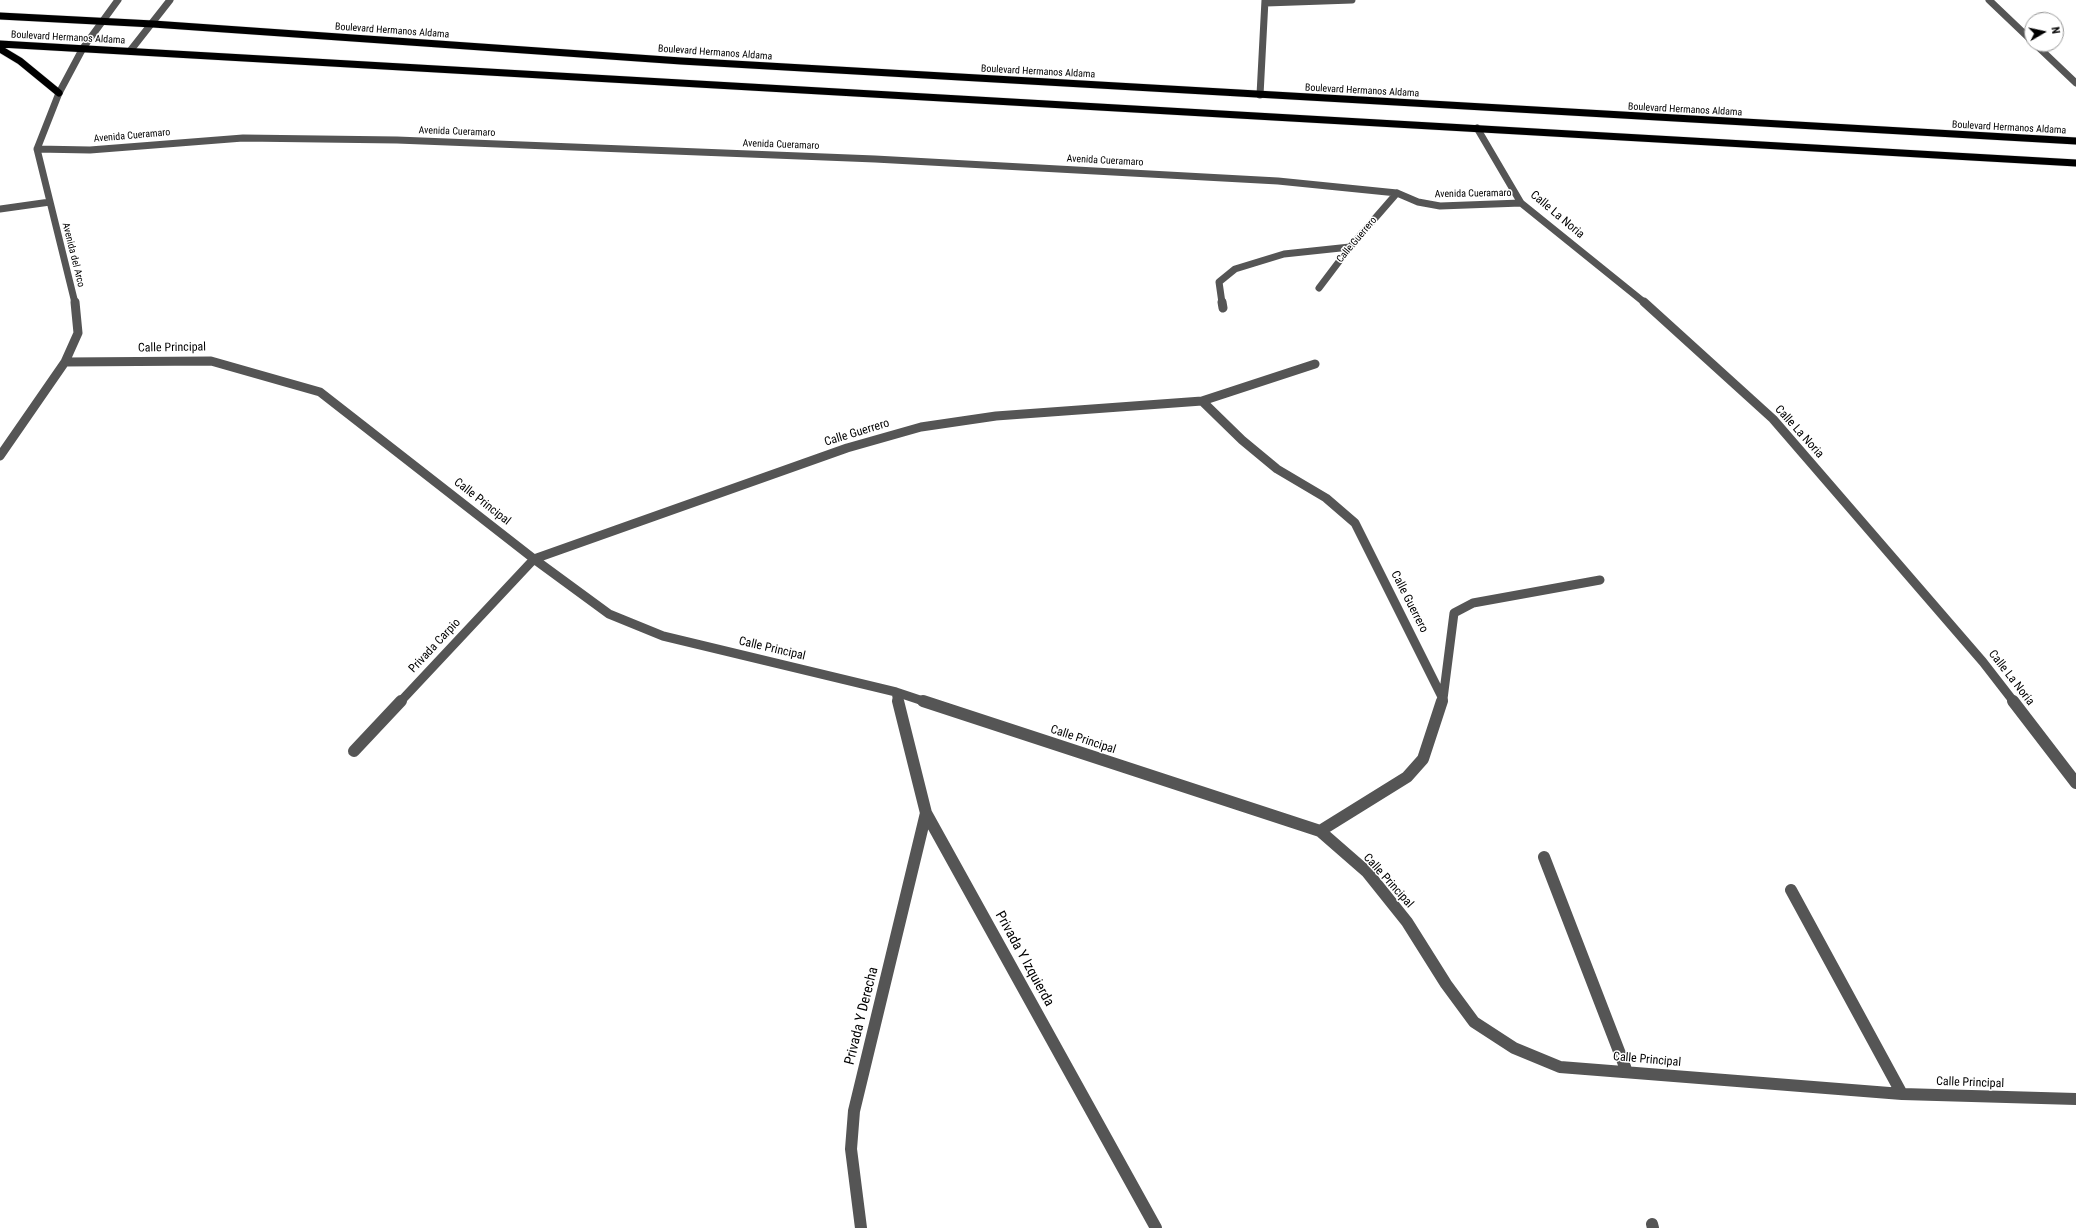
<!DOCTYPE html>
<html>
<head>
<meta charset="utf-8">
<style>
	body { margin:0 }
	#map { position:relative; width:2076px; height:1228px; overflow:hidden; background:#fff; font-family:"Roboto Condensed",sans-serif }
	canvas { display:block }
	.north { position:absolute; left:2024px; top:12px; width:40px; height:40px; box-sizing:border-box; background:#fff; border:1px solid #999; border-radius:50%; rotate:81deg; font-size:11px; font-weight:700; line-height:16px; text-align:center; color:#000 }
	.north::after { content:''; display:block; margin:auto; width:14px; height:18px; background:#000; clip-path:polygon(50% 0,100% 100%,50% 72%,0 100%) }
</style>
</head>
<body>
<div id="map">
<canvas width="2076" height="1228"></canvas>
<div class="north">N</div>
</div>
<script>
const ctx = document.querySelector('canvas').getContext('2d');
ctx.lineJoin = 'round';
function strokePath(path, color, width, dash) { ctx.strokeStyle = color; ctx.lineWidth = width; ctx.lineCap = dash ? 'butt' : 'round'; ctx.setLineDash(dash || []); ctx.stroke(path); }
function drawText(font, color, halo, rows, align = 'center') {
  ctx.font = font + ' "Roboto Condensed",sans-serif'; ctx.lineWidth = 3; ctx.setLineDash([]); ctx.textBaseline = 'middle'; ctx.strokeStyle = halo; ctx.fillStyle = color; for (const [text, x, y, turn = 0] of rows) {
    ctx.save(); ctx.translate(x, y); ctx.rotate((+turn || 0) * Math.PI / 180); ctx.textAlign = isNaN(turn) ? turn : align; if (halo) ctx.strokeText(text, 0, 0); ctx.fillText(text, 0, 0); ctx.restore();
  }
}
const minorFar2 = new Path2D(`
	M 1989,0 L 2032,41
	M 1266,3 L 1352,0
	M 2035,44 L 2076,83
	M 130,51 L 170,0
	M 1260,95 L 1265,0
	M 1477,128 L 1521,203 L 1645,303
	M 37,149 L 90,150 L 243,138 L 397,140 L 875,159 L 1278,181 L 1397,193 L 1418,202 L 1440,206 L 1521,203
	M 0,209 L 50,202
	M 1319,288 L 1350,247 L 1397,193
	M 75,303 L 37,149 L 59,93 L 83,48 L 118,0
	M 1222,303 L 1219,282 L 1235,269 L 1284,254 L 1350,247`);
const minorFar1 = new Path2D(`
	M 1222,302 L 1223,308
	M 1644,302 L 1773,419 L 1983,662 L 2014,702
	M 65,362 L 211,361 L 320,392 L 534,559 L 609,614 L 663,636 L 896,692 L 926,702
	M 1202,401 L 1242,440 L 1277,469 L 1326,498 L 1355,523 L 1443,699 L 1442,702
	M 0,456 L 65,362 L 78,333 L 75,302
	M 896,692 L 898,702
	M 1443,699 L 1454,613 L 1473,603 L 1600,580
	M 400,702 L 534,559 L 847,448 L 921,427 L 996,416 L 1202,401 L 1315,364`);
const minor = new Path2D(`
	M 898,701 L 926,813 L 1156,1228
	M 923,701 L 1320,831 L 1367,872 L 1407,922 L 1446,984 L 1474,1022 L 1514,1048 L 1560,1067 L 1902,1094 L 2076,1099
	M 2013,701 L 2076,783
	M 354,751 L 401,701
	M 1320,831 L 1407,777 L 1423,759 L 1442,701
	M 1544,857 L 1627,1072
	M 1791,890 L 1902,1094
	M 1652,1224 L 1653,1228
	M 861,1228 L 851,1149 L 854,1111 L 926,813`);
const major = new Path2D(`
	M 0,16 L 153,24 L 681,61 L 2076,141
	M 0,44 L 2076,163
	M 0,49 L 20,61 L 59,93`);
const farStreetnames = [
	["Boulevard Hermanos Aldama",392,31,4],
	["Boulevard Hermanos Aldama",68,38,3],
	["Boulevard Hermanos Aldama",715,53,4],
	["Boulevard Hermanos Aldama",1038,72,3],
	["Boulevard Hermanos Aldama",1362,91,3],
	["Boulevard Hermanos Aldama",1685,110,3],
	["Boulevard Hermanos Aldama",2009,128,3],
	["Avenida Cueramaro",457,132,2],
	["Avenida Cueramaro",132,136,-5],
	["Avenida Cueramaro",781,145,2],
	["Avenida Cueramaro",1105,161,3],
	["Avenida Cueramaro",1473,194,-1],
	["Calle Guerrero",1357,240,-50],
	["Avenida del Arco",73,255,76]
];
const streetNames = [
	["Calle La Noria",1557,215,40],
	["Calle Principal",172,348,-1],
	["Calle La Noria",1799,432,48],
	["Calle Guerrero",857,433,-17],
	["Calle Principal",482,502,38],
	["Calle Guerrero",1409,602,63],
	["Privada Carpio",435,646,-47],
	["Calle Principal",772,649,13],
	["Calle La Noria",2011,678,52],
	["Calle Principal",1083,740,18],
	["Calle Principal",1388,881,48],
	["Calle Principal",1647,1060,5],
	["Calle Principal",1970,1083,2]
];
const nearStreetnames = [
	["Privada Y Izquierda",1024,959,61],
	["Privada Y Derecha",862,1016,-76]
];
strokePath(major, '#dbdbdb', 8);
strokePath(minorFar2, '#555', 7);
strokePath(minorFar1, '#555', 9);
strokePath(minor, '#555', 12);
strokePath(major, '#000', 7);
drawText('10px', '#000', '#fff', farStreetnames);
drawText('12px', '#000', '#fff', streetNames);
drawText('14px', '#000', '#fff', nearStreetnames);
</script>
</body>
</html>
